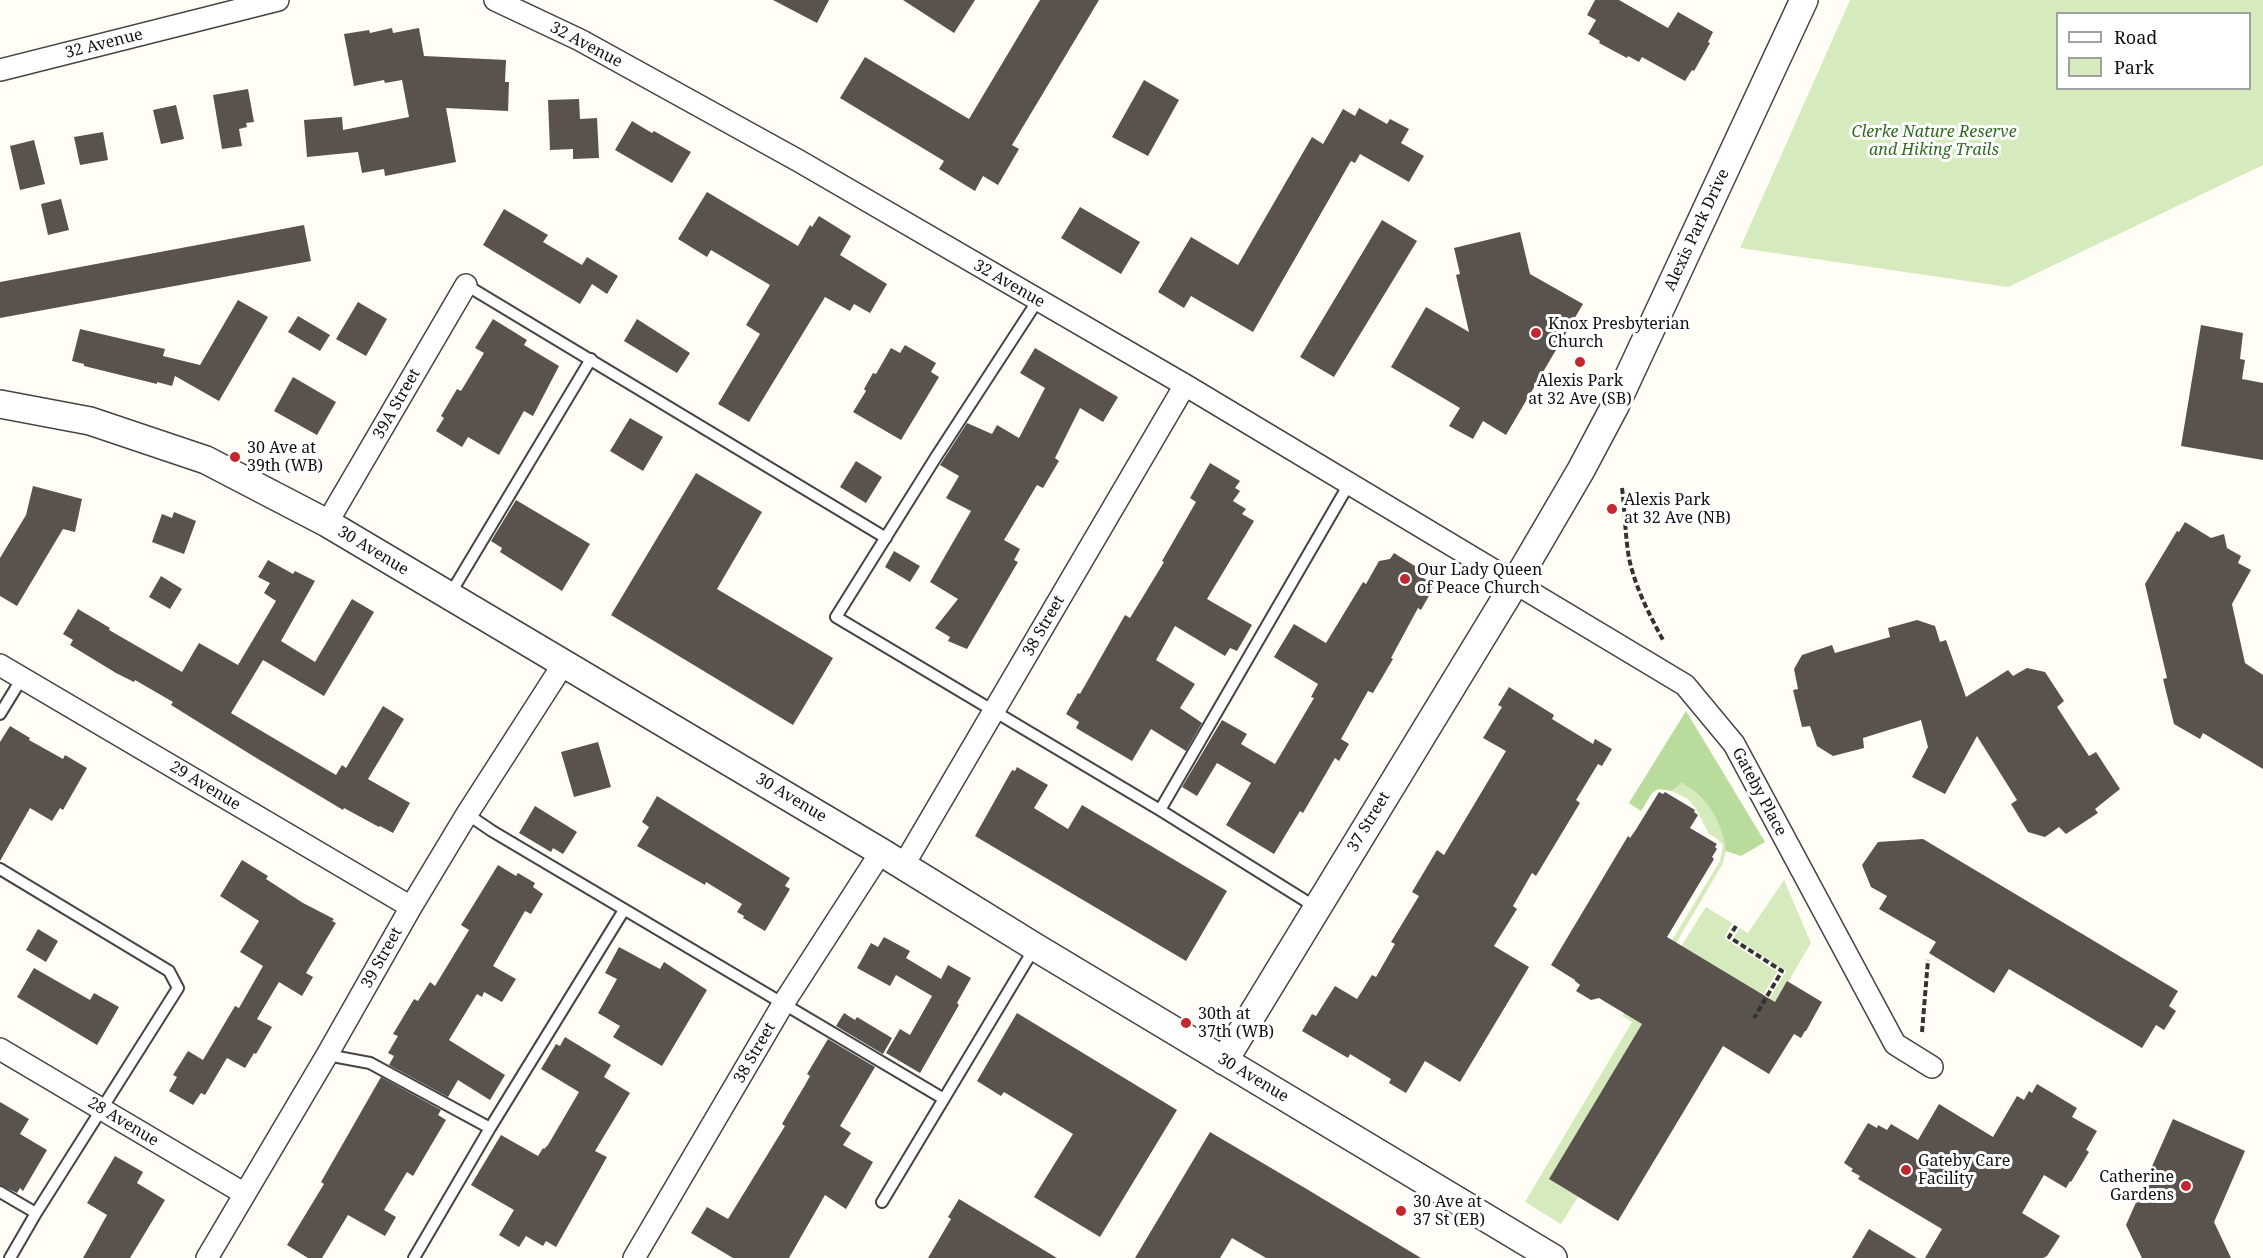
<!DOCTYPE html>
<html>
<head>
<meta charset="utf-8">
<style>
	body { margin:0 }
	#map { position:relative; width:2263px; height:1258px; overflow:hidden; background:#fffdf5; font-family:"Noto Serif",serif }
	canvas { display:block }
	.legend { position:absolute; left:2056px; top:12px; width:195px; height:78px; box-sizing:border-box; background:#fff; border:2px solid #a0a0a0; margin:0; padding:8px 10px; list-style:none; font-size:18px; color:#111 }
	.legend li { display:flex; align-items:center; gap:12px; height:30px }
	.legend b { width:30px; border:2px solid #a0a0a0 }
</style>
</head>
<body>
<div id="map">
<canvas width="2263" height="1258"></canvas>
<ul class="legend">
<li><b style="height:8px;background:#fff"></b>Road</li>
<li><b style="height:16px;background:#d5ebbd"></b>Park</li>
</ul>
</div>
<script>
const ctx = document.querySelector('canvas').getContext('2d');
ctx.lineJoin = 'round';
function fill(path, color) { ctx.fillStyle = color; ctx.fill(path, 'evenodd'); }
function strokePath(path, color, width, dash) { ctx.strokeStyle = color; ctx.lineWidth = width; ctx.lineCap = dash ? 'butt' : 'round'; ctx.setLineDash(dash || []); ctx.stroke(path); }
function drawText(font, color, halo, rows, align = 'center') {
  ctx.font = font + ' "Noto Serif",serif'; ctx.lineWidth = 6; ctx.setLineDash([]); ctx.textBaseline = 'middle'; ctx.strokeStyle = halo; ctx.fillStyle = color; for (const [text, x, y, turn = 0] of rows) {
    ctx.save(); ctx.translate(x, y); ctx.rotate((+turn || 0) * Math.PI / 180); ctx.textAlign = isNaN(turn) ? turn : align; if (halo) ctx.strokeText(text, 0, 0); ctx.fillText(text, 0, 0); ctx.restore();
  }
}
const green = new Path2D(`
	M 1850,0 L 2263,0 L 2263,165 L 2008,287 L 1740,248 ZM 2058,14 L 2250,14 L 2250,88 L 2058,88 Z
	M 1681,783 C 1702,793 1730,827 1726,852 C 1725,856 1723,861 1722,865 L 1665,962 L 1670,964 L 1706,907 L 1732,923 L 1724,938 L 1777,972 L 1763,995 L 1549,1179 L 1578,1197 L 1561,1224 L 1525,1202 L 1632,1022 L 1622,1016 L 1629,1005 L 1632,1006 L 1720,861 L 1723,845 L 1716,838 L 1709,834 L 1695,807 L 1688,799 L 1672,791 Z
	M 1784,880 L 1811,943 L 1744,1057 L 1737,1053 L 1786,971 L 1734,937 L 1740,928 L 1748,933 Z`);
const forest = new Path2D(`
	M 1686,711 L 1765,842 L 1741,856 L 1726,851 C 1723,823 1707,796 1681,783 L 1672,791 L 1658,789 L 1652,793 L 1641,811 L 1629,803 Z`);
const building = new Path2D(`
	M 773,0 L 829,0 L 817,23 Z
	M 903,0 L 975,0 L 954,33 Z
	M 1040,0 L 1099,0 L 1012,145 L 1019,149 L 998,185 L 983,176 L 975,191 L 939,169 L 944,161 L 840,98 L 865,57 L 969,119 Z
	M 1595,0 L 1619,0 L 1668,28 L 1678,12 L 1713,32 L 1708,42 L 1710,43 L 1694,71 L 1692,70 L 1685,81 L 1642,57 L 1639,62 L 1628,56 L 1627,58 L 1599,43 L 1600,41 L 1588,34 L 1596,20 L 1587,15 Z
	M 392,28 L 393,33 L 419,28 L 424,56 L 506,60 L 505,82 L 509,82 L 508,111 L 446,108 L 456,162 L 385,176 L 384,169 L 362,173 L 358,152 L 307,157 L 304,120 L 342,117 L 343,130 L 409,117 L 402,80 L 385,83 L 384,80 L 354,86 L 344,34 L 369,30 L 370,33 Z
	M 1144,80 L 1179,100 L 1148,156 L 1112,137 Z
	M 248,89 L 254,122 L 246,123 L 247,127 L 239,129 L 242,146 L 222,149 L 213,95 Z
	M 579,99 L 580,119 L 597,118 L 599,158 L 573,159 L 573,149 L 550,150 L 548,100 Z
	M 176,105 L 184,139 L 161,144 L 153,110 Z
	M 1359,108 L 1387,124 L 1390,119 L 1409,129 L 1401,143 L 1424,156 L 1409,182 L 1360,154 L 1355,163 L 1351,161 L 1253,332 L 1191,296 L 1184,308 L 1158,292 L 1191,237 L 1238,265 L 1312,137 L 1323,144 L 1343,109 L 1355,116 Z
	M 632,121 L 652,133 L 654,131 L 691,152 L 672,183 L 615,150 Z
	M 103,132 L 108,160 L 80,165 L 74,137 Z
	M 34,140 L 45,184 L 20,190 L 10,146 Z
	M 707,192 L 798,246 L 810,225 L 812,227 L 819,216 L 851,236 L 840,255 L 887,284 L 870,313 L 854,304 L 850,311 L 825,297 L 749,422 L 718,404 L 760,334 L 746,325 L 770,285 L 711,250 L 707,257 L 678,239 Z
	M 61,199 L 69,230 L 48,235 L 41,204 Z
	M 1080,207 L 1140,242 L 1121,274 L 1061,238 Z
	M 504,209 L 548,235 L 543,242 L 582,265 L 587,257 L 618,276 L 607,294 L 592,284 L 580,304 L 483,245 Z
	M 1382,220 L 1417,241 L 1334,377 L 1300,357 Z
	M 304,225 L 311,261 L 0,318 L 0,282 Z
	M 1520,232 L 1530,274 L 1583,304 L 1506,435 L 1483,421 L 1473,439 L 1449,426 L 1460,408 L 1391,367 L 1426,307 L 1469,332 L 1456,275 L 1460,274 L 1454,248 Z
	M 238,300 L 268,317 L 219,401 L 175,376 L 172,386 L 157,382 L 157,384 L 84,366 L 84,364 L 72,361 L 80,329 L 165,349 L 163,356 L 200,365 Z
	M 358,302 L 387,319 L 366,356 L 336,339 Z
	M 298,316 L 330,335 L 320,351 L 288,332 Z
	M 493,319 L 527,340 L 524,345 L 559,366 L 533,416 L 524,411 L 499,455 L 468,437 L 462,447 L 436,431 L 444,418 L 441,416 L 457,389 L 461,391 L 484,353 L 475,348 Z
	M 637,319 L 690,353 L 677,373 L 624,341 Z
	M 2201,325 L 2243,333 L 2240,359 L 2245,360 L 2242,379 L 2263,383 L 2263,460 L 2181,446 Z
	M 905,345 L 936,363 L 931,372 L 939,377 L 901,440 L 853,412 L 866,391 L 864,389 L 873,373 L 876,374 L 891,348 L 900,353 Z
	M 1035,348 L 1118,397 L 1103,422 L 1080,408 L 1055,458 L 1059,461 L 1043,488 L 1037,485 L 1004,540 L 1020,549 L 1014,560 L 1018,562 L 967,649 L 948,641 L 950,637 L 935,628 L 958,599 L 930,582 L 971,511 L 946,498 L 959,476 L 940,465 L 967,423 L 992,434 L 997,425 L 1019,438 L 1045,388 L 1020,373 Z
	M 293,377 L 336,402 L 317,435 L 274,411 Z
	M 630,418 L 663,437 L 643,471 L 610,451 Z
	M 856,461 L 882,477 L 866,503 L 840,487 Z
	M 1210,463 L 1240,481 L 1235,488 L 1240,491 L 1233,501 L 1246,509 L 1242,514 L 1254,521 L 1207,599 L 1252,625 L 1237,651 L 1230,648 L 1225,656 L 1175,626 L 1156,660 L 1195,684 L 1180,708 L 1202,723 L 1186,751 L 1151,729 L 1132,761 L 1076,728 L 1079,722 L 1066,714 L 1078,693 L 1080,694 L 1125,615 L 1130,618 L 1164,562 L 1162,561 L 1196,502 L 1190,498 Z
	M 696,473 L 762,512 L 717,589 L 833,658 L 793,725 L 611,615 Z
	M 33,486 L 82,499 L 75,532 L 63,529 L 17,606 L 0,596 L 0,558 L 26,515 Z
	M 516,500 L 590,544 L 562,591 L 500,552 L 502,548 L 491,541 Z
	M 174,512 L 196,521 L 184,554 L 152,542 L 162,514 L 172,518 Z
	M 2185,522 L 2211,538 L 2224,534 L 2227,548 L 2241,556 L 2238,563 L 2251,570 L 2232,604 L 2245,663 L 2263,675 L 2263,769 L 2203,733 L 2200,739 L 2174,724 L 2163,679 L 2167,678 L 2145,584 L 2177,531 L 2179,532 Z
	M 894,551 L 920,566 L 910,582 L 885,567 Z
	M 1394,553 L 1423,571 L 1420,576 L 1435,585 L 1421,610 L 1418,608 L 1391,658 L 1393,659 L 1373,693 L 1368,691 L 1341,739 L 1349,744 L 1339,761 L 1335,758 L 1303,813 L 1300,811 L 1274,854 L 1226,825 L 1251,783 L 1217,763 L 1197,796 L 1182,787 L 1222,720 L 1247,734 L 1241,744 L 1275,764 L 1314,698 L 1311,697 L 1318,684 L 1274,657 L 1294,624 L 1326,643 L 1363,582 L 1366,584 L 1379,561 L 1390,559 Z
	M 268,560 L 293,574 L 295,571 L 315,581 L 281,641 L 315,662 L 352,599 L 374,612 L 324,696 L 263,660 L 231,713 L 336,775 L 342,765 L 346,768 L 383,706 L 404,719 L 368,779 L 410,803 L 393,833 L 380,826 L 379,827 L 344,808 L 343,810 L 258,759 L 171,705 L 173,702 L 135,680 L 134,682 L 116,673 L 70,645 L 73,640 L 63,634 L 78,609 L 110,628 L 109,630 L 182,672 L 199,643 L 238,665 L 276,601 L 264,593 L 270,583 L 258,577 Z
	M 161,576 L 182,589 L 170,609 L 149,597 Z
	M 1917,620 L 1935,626 L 1940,642 L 1946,640 L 1966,697 L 2008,670 L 2013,676 L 2027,668 L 2045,672 L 2064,701 L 2057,707 L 2089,756 L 2096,752 L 2120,789 L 2095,809 L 2098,813 L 2066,834 L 2059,827 L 2045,837 L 2028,832 L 2011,804 L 2017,800 L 1977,736 L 1945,794 L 1912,777 L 1928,747 L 1921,720 L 1863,738 L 1864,748 L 1833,756 L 1817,746 L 1810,726 L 1802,727 L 1793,690 L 1798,689 L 1794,669 L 1802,655 L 1832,645 L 1835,653 L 1890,637 L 1888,628 Z
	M 1509,687 L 1554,715 L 1552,719 L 1593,744 L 1595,739 L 1612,749 L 1602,766 L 1598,764 L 1576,800 L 1580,803 L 1536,876 L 1532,873 L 1513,906 L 1517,909 L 1494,946 L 1529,967 L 1460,1082 L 1425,1061 L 1406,1093 L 1389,1083 L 1391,1079 L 1350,1054 L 1348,1058 L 1302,1031 L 1312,1014 L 1316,1016 L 1335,986 L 1357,999 L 1372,975 L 1376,977 L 1395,944 L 1391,942 L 1419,896 L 1412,892 L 1437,850 L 1444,855 L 1506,751 L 1483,738 L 1502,707 L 1498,705 Z
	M 10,726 L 30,738 L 29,740 L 63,759 L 65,755 L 87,768 L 63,810 L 60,808 L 52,821 L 30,808 L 0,861 L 0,742 Z
	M 598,742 L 611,787 L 574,797 L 561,752 Z
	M 1017,767 L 1048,785 L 1034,808 L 1068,829 L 1082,805 L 1227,891 L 1186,961 L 975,836 L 1012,770 L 1015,771 Z
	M 1659,792 L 1663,794 L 1665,792 L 1695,810 L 1694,812 L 1698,815 L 1690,828 L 1717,844 L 1715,847 L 1717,849 L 1712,857 L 1714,859 L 1667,937 L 1775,1002 L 1787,981 L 1822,1002 L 1806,1031 L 1805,1031 L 1801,1038 L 1794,1034 L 1769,1074 L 1723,1046 L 1618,1221 L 1549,1179 L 1642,1024 L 1599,998 L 1591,1000 L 1576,991 L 1580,985 L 1575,981 L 1575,980 L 1551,965 L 1628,836 L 1630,838 L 1635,831 Z
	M 657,796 L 790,878 L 785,886 L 790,889 L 765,931 L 743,918 L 744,916 L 737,912 L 742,904 L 706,882 L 705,885 L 637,846 L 649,827 L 642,822 Z
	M 535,806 L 577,832 L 563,854 L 553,848 L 551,852 L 519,833 Z
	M 1923,839 L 2178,991 L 2169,1006 L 2176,1011 L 2164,1030 L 2156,1025 L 2142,1048 L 2009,969 L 1994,993 L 1929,953 L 1936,942 L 1879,909 L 1887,896 L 1871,887 L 1862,865 L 1878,842 Z
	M 242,860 L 268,876 L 266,879 L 303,903 L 334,919 L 332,921 L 336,923 L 306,973 L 313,977 L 302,996 L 279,982 L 257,1019 L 272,1027 L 256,1054 L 254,1053 L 245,1068 L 227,1058 L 205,1095 L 201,1093 L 193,1105 L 169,1091 L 177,1077 L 173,1075 L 188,1051 L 203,1060 L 235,1006 L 239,1008 L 263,966 L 240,952 L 259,921 L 220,896 Z
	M 498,865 L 516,876 L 518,873 L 535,883 L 533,887 L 543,894 L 531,914 L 525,911 L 493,966 L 516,979 L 502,1002 L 484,992 L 482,997 L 477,994 L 449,1040 L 505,1075 L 490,1100 L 458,1080 L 448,1097 L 389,1065 L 394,1056 L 388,1053 L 398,1036 L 393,1034 L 414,999 L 418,1001 L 430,982 L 435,986 L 469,930 L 461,925 Z
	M 38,929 L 58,941 L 46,962 L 26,950 Z
	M 884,937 L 910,951 L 906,958 L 941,979 L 948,965 L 971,978 L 957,1003 L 959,1005 L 920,1073 L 886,1053 L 900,1029 L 910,1035 L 932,996 L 896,975 L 890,986 L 857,968 L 871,943 L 878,947 Z
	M 619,947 L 660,969 L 664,962 L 707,990 L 662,1066 L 613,1037 L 620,1026 L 598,1013 L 617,979 L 605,973 Z
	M 34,968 L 90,1000 L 94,993 L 119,1007 L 97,1045 L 17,997 Z
	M 844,1013 L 855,1020 L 857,1017 L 892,1038 L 883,1054 L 836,1026 Z
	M 1017,1013 L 1177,1110 L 1100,1237 L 1034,1197 L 1073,1134 L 1004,1092 L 1001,1096 L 977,1081 Z
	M 565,1037 L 611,1065 L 604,1077 L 630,1093 L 595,1151 L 607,1157 L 556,1247 L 546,1241 L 543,1246 L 526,1236 L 519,1247 L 499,1235 L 514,1210 L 471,1185 L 501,1135 L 538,1156 L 543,1148 L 544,1149 L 548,1145 L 579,1092 L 541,1069 L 556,1044 L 560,1046 Z
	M 828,1039 L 875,1067 L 840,1126 L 851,1133 L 843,1145 L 873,1162 L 846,1209 L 825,1195 L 789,1258 L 733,1258 L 691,1233 L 707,1207 L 728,1219 L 785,1126 L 782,1124 L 805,1085 L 810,1076 L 807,1074 Z
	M 381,1077 L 441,1110 L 438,1115 L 446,1120 L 413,1176 L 407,1172 L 384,1210 L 396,1217 L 385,1236 L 348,1215 L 322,1258 L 308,1258 L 287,1245 L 324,1184 L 321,1182 Z
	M 2037,1084 L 2077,1108 L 2072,1117 L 2097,1131 L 2086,1150 L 2089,1152 L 2071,1182 L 2070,1181 L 2066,1188 L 2044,1175 L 2022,1213 L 2060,1236 L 2047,1256 L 2043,1258 L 1925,1258 L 1942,1229 L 1858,1179 L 1860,1176 L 1851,1171 L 1853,1169 L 1844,1163 L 1868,1123 L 1877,1128 L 1878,1125 L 1887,1130 L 1891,1124 L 1918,1140 L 1939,1104 L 1993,1137 L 2017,1096 L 2024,1100 L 2029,1091 L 2032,1093 Z
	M 0,1102 L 29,1119 L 20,1134 L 47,1150 L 23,1191 L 20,1188 L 17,1193 L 0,1185 Z
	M 2173,1119 L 2245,1151 L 2214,1222 L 2231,1258 L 2142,1258 L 2126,1225 Z
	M 1210,1132 L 1305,1188 L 1421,1258 L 1266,1258 L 1232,1238 L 1220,1258 L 1135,1258 Z
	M 115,1156 L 143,1172 L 137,1183 L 165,1200 L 130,1258 L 83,1258 L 107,1215 L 87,1203 Z
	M 959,1199 L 1057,1258 L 928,1258 L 951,1219 L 948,1217 Z
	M 1869,1229 L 1917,1258 L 1852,1258 Z`);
const path = new Path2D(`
	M 1622,488 C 1625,511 1625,535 1629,558 C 1635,587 1649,614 1663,640
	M 1736,926 L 1729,937 L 1782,971 L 1754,1018
	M 1922,1032 L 1928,960`);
const service = new Path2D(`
	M 466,285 L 886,538
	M 1038,300 L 936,457 L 836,617 L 1160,810 L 1317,908
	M 449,596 L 591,359
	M 0,714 L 22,678
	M 1160,810 L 1349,484
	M 467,814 L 492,831 L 944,1099
	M 0,869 L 169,971 L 178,988 L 36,1213 L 10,1258
	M 327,1055 L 370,1063 L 490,1128
	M 0,1192 L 36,1213
	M 882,1202 L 1035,947
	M 414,1258 L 490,1128 L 624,910`);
const minor = new Path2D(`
	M 495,0 L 580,40 L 799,161 L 1185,385 L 1685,685 L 1734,744 L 1895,1044 L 1932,1067
	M 0,70 L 278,0
	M 327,523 L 466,285
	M 0,665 L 411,907
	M 903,866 L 1185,385
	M 0,1049 L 245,1194
	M 207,1258 L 327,1055 L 411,907 L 467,814 L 564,663
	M 634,1258 L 783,1004 L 881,852`);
const tertiary = new Path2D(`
	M 0,404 L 90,421 L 206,460 L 327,523 L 881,852 L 1035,947 L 1553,1258
	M 1224,1061 L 1515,583 L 1581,470 L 1615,406 L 1804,0`);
const markers = [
	[1536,333,6,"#c4262e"],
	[1580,362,6,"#c4262e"],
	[235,457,6,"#c4262e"],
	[1612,509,6,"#c4262e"],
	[1405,579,6,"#c4262e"],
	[1186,1023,6,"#c4262e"],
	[1906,1170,6,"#c4262e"],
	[2186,1186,6,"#c4262e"],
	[1401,1211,6,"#c4262e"]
];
const streetNames = [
	["32 Avenue",104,44,-14],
	["32 Avenue",586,45,28],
	["Alexis Park Drive",1697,230,-65],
	["32 Avenue",1009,284,30],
	["39A Street",397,404,-60],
	["30 Avenue",373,551,31],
	["38 Street",1044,626,-60],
	["29 Avenue",205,786,31],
	["Gateby Place",1759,792,62],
	["30 Avenue",791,798,31],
	["37 Street",1369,822,-59],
	["39 Street",382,958,-61],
	["38 Street",755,1053,-60],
	["30 Avenue",1253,1078,31],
	["28 Avenue",123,1122,31]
];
const parkNames = [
	["Clerke Nature Reserve",1934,132],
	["and Hiking Trails",1934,150]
];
const poiNames = [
	["Knox Presbyterian",1548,324],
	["Church",1548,342],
	["Alexis Park",1580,381,"center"],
	["at 32 Ave (SB)",1580,399,"center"],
	["30 Ave at",247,448],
	["39th (WB)",247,466],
	["Alexis Park",1624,500],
	["at 32 Ave (NB)",1624,518],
	["Our Lady Queen",1417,570],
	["of Peace Church",1417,588],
	["30th at",1198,1014],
	["37th (WB)",1198,1032],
	["Gateby Care",1918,1161],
	["Facility",1918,1179],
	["Catherine",2174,1177,"right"],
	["Gardens",2174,1195,"right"],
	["30 Ave at",1413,1202],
	["37 St (EB)",1413,1220]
];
fill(green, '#d5ebbd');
fill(forest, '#b9dc9c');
fill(building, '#5a524d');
strokePath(service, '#444', 14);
strokePath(minor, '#444', 24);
strokePath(tertiary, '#444', 30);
strokePath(path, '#333', 4, [6, 3]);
strokePath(service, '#fff', 10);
strokePath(minor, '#fff', 21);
strokePath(tertiary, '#fff', 27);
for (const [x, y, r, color] of markers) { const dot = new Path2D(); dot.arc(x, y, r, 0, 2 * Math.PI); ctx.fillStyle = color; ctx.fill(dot); strokePath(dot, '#fff', 2); }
drawText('16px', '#111', '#fff', streetNames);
drawText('italic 16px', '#2f6b1f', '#fff', parkNames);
drawText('16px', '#111', '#fff', poiNames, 'left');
</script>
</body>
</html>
